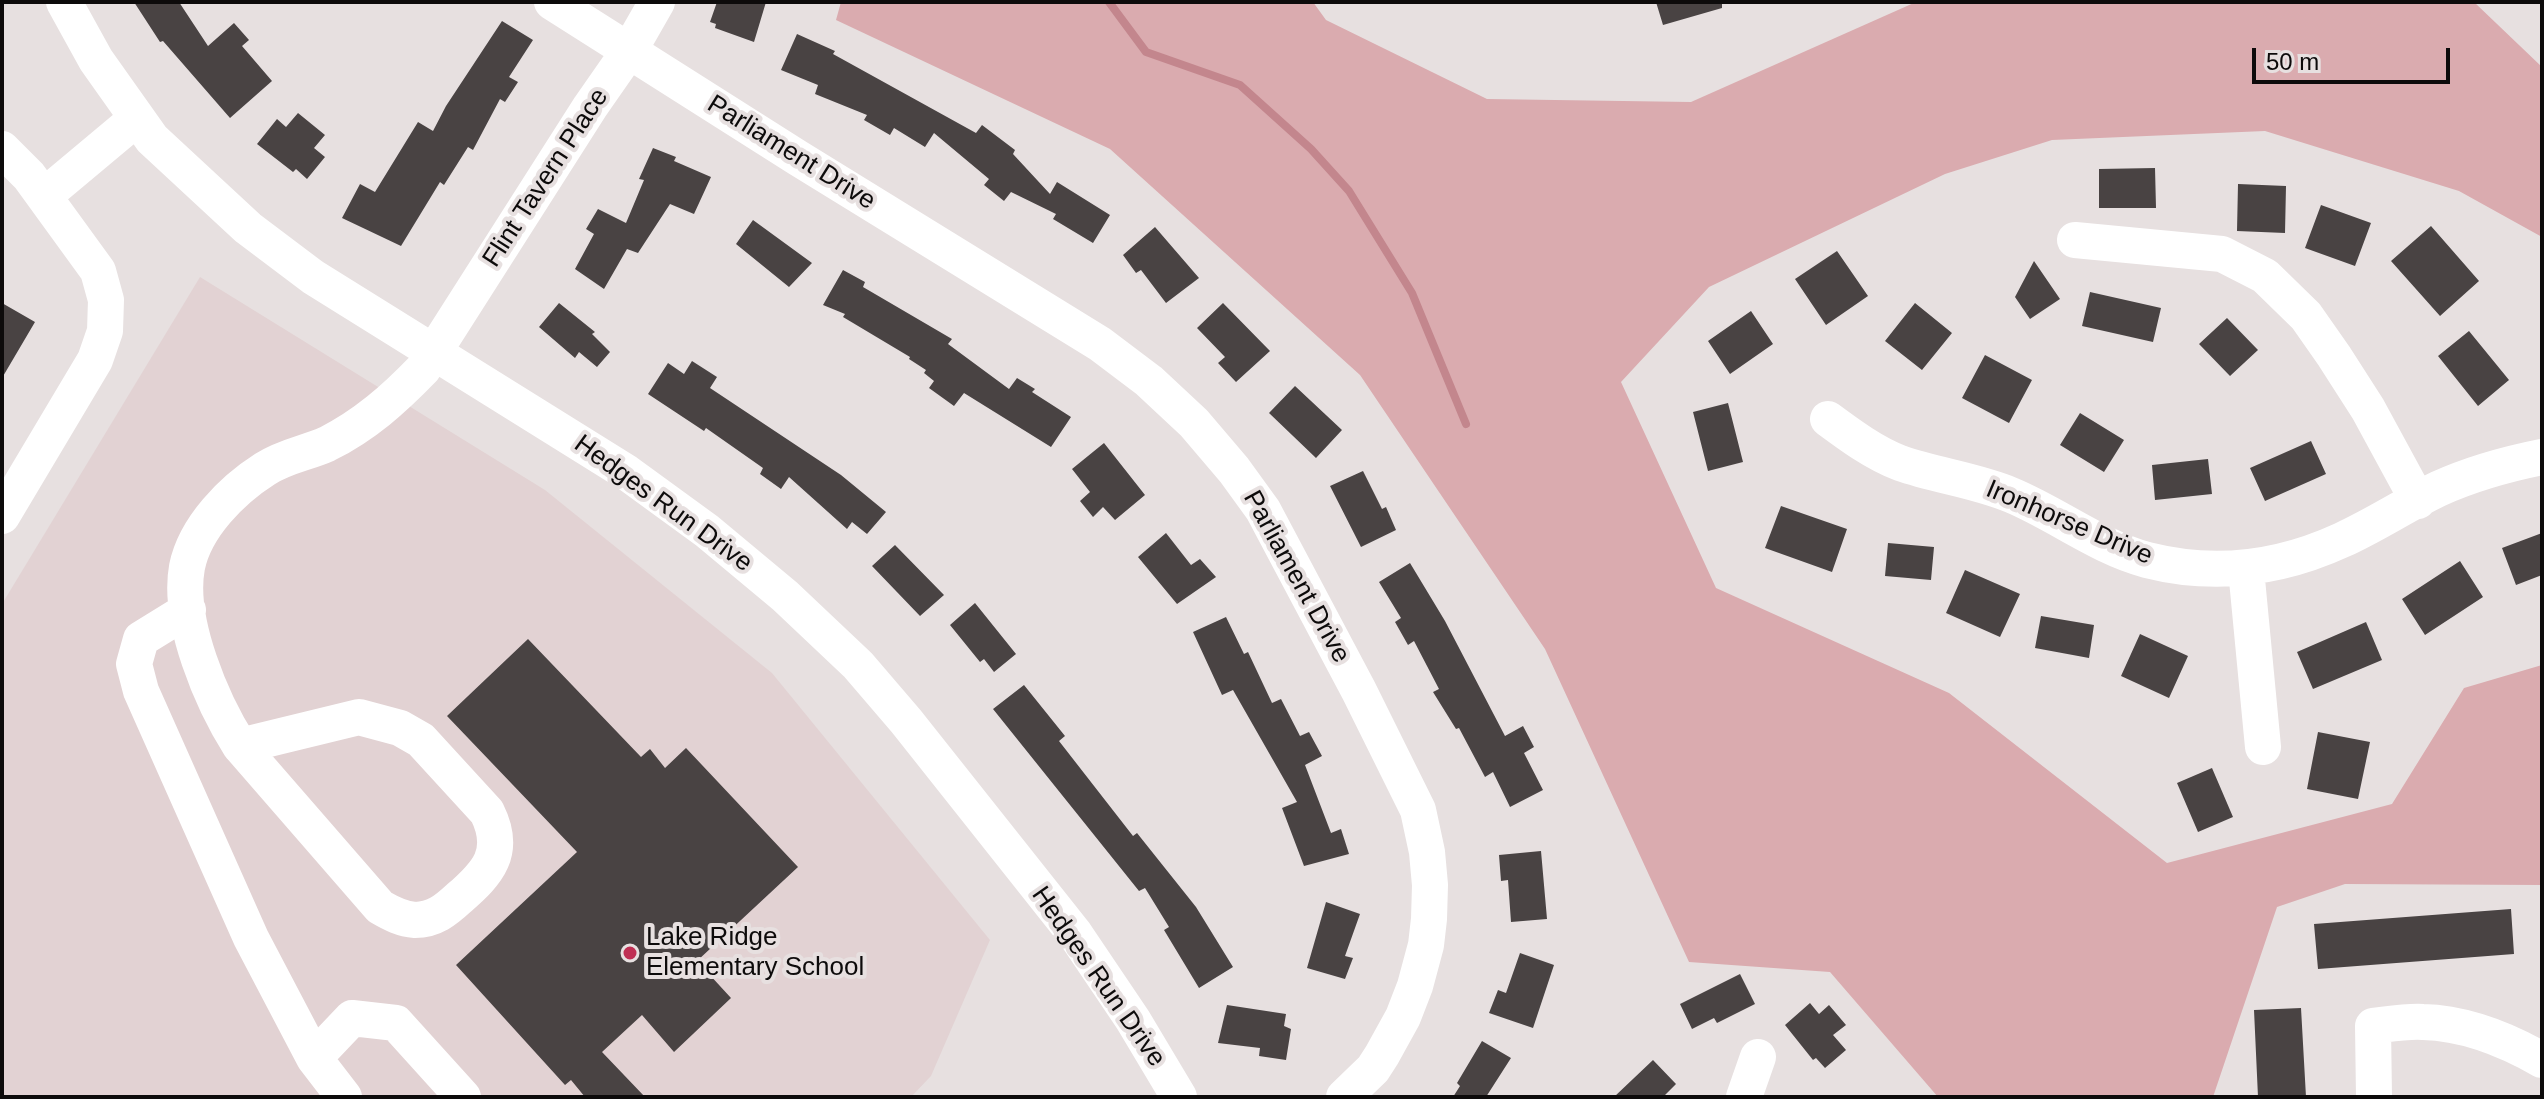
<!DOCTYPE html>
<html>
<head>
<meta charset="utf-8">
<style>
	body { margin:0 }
	#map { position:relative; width:2544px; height:1099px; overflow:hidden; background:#e7e0e0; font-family:Arial,sans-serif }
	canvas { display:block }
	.frame { position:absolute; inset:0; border:4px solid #0d0b0b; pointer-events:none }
	.scale { position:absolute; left:2252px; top:48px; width:198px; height:36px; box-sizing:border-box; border:4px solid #0d0b0b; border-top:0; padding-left:10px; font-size:24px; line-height:28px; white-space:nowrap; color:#0d0b0b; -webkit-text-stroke:6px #e7e0e0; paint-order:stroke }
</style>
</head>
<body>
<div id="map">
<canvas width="2544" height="1099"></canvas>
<div class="frame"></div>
<div class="scale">50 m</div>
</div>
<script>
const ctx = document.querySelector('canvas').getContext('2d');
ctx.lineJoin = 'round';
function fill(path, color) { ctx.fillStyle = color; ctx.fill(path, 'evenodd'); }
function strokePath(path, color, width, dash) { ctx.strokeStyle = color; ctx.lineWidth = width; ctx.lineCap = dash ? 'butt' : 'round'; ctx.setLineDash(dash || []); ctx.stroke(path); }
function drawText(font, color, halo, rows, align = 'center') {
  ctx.font = font + ' Arial,sans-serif'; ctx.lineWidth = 8; ctx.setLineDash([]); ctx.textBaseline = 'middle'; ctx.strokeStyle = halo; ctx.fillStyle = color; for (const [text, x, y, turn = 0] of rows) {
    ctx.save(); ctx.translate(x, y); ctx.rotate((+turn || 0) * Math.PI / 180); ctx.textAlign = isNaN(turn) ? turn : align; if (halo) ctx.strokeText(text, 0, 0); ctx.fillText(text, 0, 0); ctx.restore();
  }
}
const built = new Path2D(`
	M 200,277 L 545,490 L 772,673 L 990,940 L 931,1076 L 911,1097 L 2,1097 L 2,604 Z`);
const green = new Path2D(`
	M 841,2 L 1313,2 L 1326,20 L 1487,99 L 1691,102 L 1916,2 L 2474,2 L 2542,67 L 2542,237 L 2459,191 L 2265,131 L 2052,140 L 1945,174 L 1709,287 L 1621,382 L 1716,588 L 1949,693 L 2167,863 L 2392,804 L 2464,688 L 2542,665 L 2542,885 L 2345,884 L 2277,907 L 2213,1097 L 1938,1097 L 1830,972 L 1689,962 L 1545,649 L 1360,375 L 1110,149 L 836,20 Z`);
const stream = new Path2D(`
	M 1109,2 L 1146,52 L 1240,85 L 1311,149 L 1349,191 L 1412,293 L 1466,424`);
const building = new Path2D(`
	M 134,2 L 179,2 L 208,46 L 234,23 L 249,40 L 242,46 L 272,81 L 230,118 L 163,41 L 160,42 Z
	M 717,2 L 766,2 L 754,42 L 715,28 L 716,24 L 710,22 Z
	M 1656,2 L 1722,2 L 1722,8 L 1663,25 Z
	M 502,21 L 533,40 L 509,77 L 518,82 L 505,102 L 500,99 L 473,150 L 468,147 L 444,185 L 440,182 L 401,246 L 342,218 L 360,184 L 375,192 L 418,122 L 433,131 L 446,106 Z
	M 797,34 L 835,51 L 833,54 L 976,133 L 982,125 L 1015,150 L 1013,154 L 1050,194 L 1057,182 L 1110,215 L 1093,243 L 1053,219 L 1056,214 L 1011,192 L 1004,201 L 984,185 L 989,179 L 934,133 L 925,147 L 894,128 L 890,135 L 864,120 L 867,115 L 815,94 L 818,85 L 781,70 Z
	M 298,113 L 325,135 L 314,148 L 325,157 L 307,179 L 296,169 L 293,172 L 257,144 L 277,119 L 286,127 Z
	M 653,148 L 676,157 L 674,161 L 711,177 L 694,214 L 670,204 L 638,253 L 627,249 L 604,289 L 575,269 L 594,234 L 586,229 L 598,209 L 626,223 L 644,180 L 639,179 Z
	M 2155,168 L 2156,208 L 2099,208 L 2099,169 Z
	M 2238,184 L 2286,186 L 2285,233 L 2237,231 Z
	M 2321,205 L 2371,223 L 2355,266 L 2305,248 Z
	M 753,220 L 812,263 L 789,287 L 736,244 Z
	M 2431,226 L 2479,281 L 2440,316 L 2391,261 Z
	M 1155,227 L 1199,278 L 1166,303 L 1141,270 L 1136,273 L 1123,255 Z
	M 1837,251 L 1868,296 L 1826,325 L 1795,279 Z
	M 2034,261 L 2060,299 L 2030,319 L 2015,297 Z
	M 843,270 L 865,282 L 863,287 L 952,339 L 948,344 L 1009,389 L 1017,378 L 1035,389 L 1032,392 L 1071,417 L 1051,447 L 964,393 L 954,406 L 929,388 L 934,381 L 924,373 L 926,370 L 909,359 L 910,357 L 843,317 L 845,314 L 823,305 Z
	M 2090,292 L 2161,308 L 2153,342 L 2082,326 Z
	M 2,303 L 35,322 L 2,378 Z
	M 559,303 L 595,332 L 592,334 L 610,352 L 597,367 L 579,352 L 575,358 L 539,327 Z
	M 1223,303 L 1270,351 L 1236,382 L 1218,363 L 1225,357 L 1197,328 Z
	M 1915,303 L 1952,333 L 1922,370 L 1885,341 Z
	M 1751,311 L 1773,344 L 1730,374 L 1708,341 Z
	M 2227,318 L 2258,350 L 2230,376 L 2199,344 Z
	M 2469,331 L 2509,380 L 2478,406 L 2438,356 Z
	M 1985,355 L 2032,380 L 2009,423 L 1962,398 Z
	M 692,361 L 717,377 L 710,388 L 841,475 L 886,512 L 867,534 L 852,522 L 847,529 L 789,477 L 781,489 L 760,474 L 763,468 L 706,428 L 704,431 L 648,394 L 668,363 L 684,374 Z
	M 1295,386 L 1342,430 L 1316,458 L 1269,413 Z
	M 1728,403 L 1743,462 L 1708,471 L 1693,412 Z
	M 2080,413 L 2124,440 L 2104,472 L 2060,445 Z
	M 2311,441 L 2326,474 L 2265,501 L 2250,468 Z
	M 1104,443 L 1145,495 L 1115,520 L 1103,507 L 1093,517 L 1080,501 L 1090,492 L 1072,469 Z
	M 2208,459 L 2212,494 L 2155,500 L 2152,465 Z
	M 1363,471 L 1382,509 L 1386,507 L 1396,530 L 1361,547 L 1330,486 Z
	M 1781,506 L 1847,529 L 1832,572 L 1765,548 Z
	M 1166,533 L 1191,565 L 1200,559 L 1216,577 L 1177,604 L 1138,557 Z
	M 2542,533 L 2542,575 L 2516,585 L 2502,548 Z
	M 1888,543 L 1934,547 L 1931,580 L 1885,576 Z
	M 895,545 L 944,595 L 920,616 L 872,566 Z
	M 2460,561 L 2483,597 L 2425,635 L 2402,599 Z
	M 1410,563 L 1445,621 L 1505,736 L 1523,726 L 1534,747 L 1524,753 L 1543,790 L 1510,807 L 1493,772 L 1485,777 L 1459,728 L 1456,729 L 1433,692 L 1439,689 L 1414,641 L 1408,645 L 1395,622 L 1401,618 L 1379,582 Z
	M 1965,570 L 2020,594 L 2000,637 L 1946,613 Z
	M 975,603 L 1016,654 L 994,672 L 984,659 L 980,662 L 950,625 Z
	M 2041,616 L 2094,625 L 2089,658 L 2035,648 Z
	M 1226,617 L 1244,654 L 1248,652 L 1272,703 L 1281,699 L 1300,736 L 1309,732 L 1322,756 L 1305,765 L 1331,833 L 1341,829 L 1349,854 L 1304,866 L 1282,808 L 1297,802 L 1233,690 L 1222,695 L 1193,632 Z
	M 2366,622 L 2382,660 L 2313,689 L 2297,652 Z
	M 2140,634 L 2188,656 L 2169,698 L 2121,676 Z
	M 528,639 L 641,757 L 650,749 L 665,768 L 686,748 L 798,867 L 697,961 L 731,998 L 674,1052 L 642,1015 L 602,1052 L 645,1097 L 585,1097 L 571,1080 L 565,1085 L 456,965 L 577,852 L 447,716 Z
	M 1024,685 L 1065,736 L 1059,741 L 1133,836 L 1137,833 L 1196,907 L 1233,967 L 1199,988 L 1164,930 L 1169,927 L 1145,888 L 1139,891 L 993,709 Z
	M 2318,732 L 2370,742 L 2358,799 L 2307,789 Z
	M 2212,768 L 2233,817 L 2198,832 L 2177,783 Z
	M 1541,851 L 1547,919 L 1511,922 L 1508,880 L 1501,881 L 1499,855 Z
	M 1326,902 L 1360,914 L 1345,956 L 1353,958 L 1345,979 L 1307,968 Z
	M 2511,909 L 2514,954 L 2318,969 L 2314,924 Z
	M 1520,953 L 1554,965 L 1533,1028 L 1489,1013 L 1498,990 L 1506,993 Z
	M 1740,974 L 1755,1004 L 1717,1023 L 1714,1018 L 1692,1029 L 1680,1004 Z
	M 1810,1003 L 1819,1014 L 1829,1005 L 1846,1025 L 1833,1035 L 1846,1050 L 1825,1068 L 1816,1058 L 1813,1060 L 1785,1025 Z
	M 1227,1005 L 1286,1014 L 1284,1026 L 1291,1029 L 1286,1060 L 1259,1056 L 1260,1048 L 1218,1043 Z
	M 2301,1008 L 2306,1097 L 2258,1097 L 2254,1010 Z
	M 1482,1041 L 1511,1058 L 1486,1097 L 1453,1097 L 1460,1086 L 1457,1083 Z
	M 1653,1060 L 1676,1084 L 1663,1097 L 1614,1097 Z`);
const minor = new Path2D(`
	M 64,2 L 96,60 L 152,139 L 248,228 L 313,277 L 626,472 L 707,531 L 785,596 L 858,665 L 906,721 L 1075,934 L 1133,1020 L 1179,1097
	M 552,2 L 798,158 L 1100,344 L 1149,381 L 1194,423 L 1234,470 L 1263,510 L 1359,691 L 1418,810 L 1427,852 L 1430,885 L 1429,919 L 1426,945 L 1415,986 L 1403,1017 L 1382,1055 L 1373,1069 L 1344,1097
	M 2,149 L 29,176 L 98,271 L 106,300 L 105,331 L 95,360 L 2,516
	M 44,196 L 136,119
	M 2075,240 L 2222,254 L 2265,276 L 2306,316 L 2334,356 L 2368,409 L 2418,501
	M 1828,419 C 1851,436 1874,453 1900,463 C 1937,476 1975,480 2011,495 C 2057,514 2098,547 2147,560 C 2214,577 2279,569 2342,540 C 2375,525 2405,505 2438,489 C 2471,474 2507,464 2542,457
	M 2246,569 L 2263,747
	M 188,610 L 141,639 L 134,664 L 141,691 L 251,938 L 314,1058 L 344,1097
	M 359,717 L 400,728 L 421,740 L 487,812 C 507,852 488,873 459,898 C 446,910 434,920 415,920 C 402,919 392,914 380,907 L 240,746 Z
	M 240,746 C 212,702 177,621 187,567 C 195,527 232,490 265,469 C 285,456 307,453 327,444 C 365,425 394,399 423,369 L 590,107 L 629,51 L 657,2
	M 314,1058 L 352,1018 L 396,1023 L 463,1097
	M 1744,1097 L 1758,1057
	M 2374,1097 L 2373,1026 C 2390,1024 2407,1021 2423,1022 C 2464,1023 2507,1040 2542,1060`);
const markers = [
	[630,953,8,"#bf2f53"]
];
const streetNames = [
	["Parliament Drive",791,153,32],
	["Flint Tavern Place",546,178,-57],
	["Hedges Run Drive",663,504,36],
	["Ironhorse Drive",2069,523,23],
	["Parliament Drive",1296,577,61],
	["Hedges Run Drive",1098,977,55]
];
const poiNames = [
	["Lake Ridge",646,938],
	["Elementary School",646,968]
];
fill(built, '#e2d2d3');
fill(green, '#daabaf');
strokePath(stream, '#c3868d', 8);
fill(building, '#494343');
strokePath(minor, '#fff', 36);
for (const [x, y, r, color] of markers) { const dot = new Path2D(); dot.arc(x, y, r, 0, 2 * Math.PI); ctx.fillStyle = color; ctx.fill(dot); strokePath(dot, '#e7e0e0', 3); }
drawText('26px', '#0d0b0b', '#e7e0e0', streetNames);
drawText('26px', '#0d0b0b', '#e7e0e0', poiNames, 'left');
</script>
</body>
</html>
